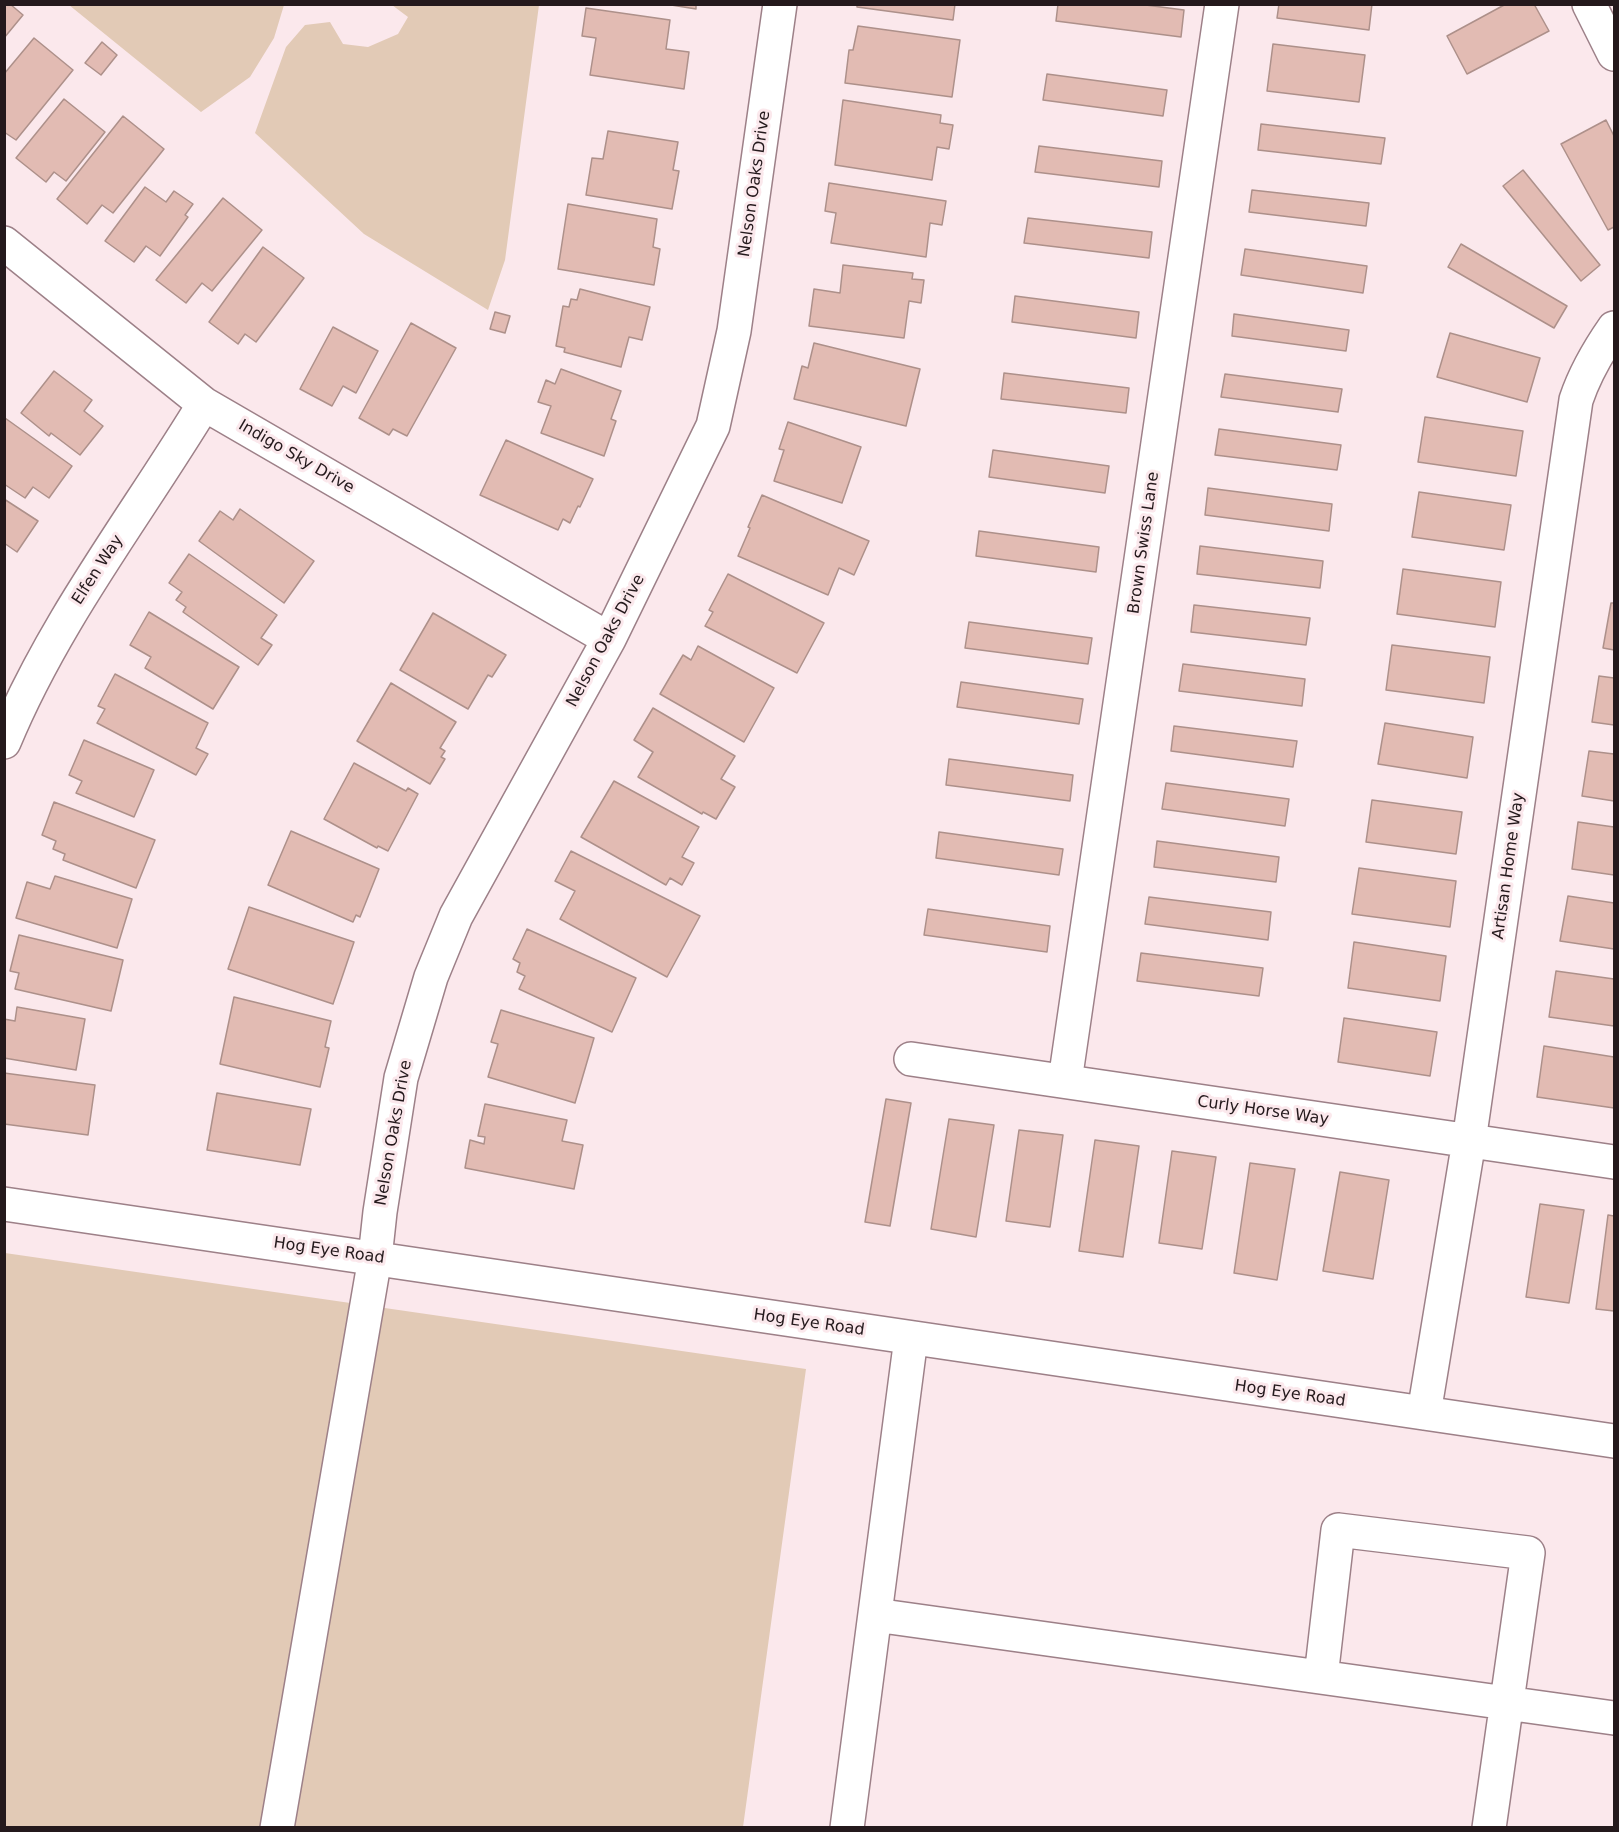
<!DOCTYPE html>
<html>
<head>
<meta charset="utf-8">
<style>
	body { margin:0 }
	#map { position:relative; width:1619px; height:1832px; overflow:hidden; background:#fbe8ec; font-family:"DejaVu Sans",sans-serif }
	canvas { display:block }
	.frame { position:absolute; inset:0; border:6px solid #24191c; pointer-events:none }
</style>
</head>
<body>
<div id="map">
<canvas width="1619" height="1832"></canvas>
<div class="frame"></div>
</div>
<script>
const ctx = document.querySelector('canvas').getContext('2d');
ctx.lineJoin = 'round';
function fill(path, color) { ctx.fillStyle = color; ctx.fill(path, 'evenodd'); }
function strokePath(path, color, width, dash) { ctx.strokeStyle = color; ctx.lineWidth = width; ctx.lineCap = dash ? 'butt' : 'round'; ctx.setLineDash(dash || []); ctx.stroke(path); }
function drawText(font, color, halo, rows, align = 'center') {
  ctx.font = font + ' "DejaVu Sans",sans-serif'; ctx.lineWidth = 6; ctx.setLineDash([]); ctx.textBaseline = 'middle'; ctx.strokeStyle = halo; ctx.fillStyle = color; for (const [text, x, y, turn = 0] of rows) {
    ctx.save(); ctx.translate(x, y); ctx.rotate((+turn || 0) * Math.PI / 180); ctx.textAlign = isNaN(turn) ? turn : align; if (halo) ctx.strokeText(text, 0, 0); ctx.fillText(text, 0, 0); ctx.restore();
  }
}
const green = new Path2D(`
	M 69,5 L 284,5 L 274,38 L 250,77 L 201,112 Z
	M 392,5 L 539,5 L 505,260 L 488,310 L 364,234 L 255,133 L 286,47 L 305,25 L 330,22 L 343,44 L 368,47 L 398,34 L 408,17 Z
	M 5,1253 L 806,1369 L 743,1827 L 5,1828 Z`);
const building = new Path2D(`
	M 4,4 L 10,4 L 23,15 L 4,38 Z
	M 665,4 L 696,4 L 696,9 Z
	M 857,4 L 955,4 L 953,20 L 857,7 Z
	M 1058,4 L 1138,4 L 1184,10 L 1181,37 L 1056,21 Z
	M 1279,4 L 1372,4 L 1369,30 L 1277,18 Z
	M 1506,4 L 1534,4 L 1549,31 L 1467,74 L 1447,36 Z
	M 586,8 L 670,20 L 666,49 L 689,52 L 684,89 L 590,75 L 596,38 L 582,36 Z
	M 858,26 L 960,40 L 952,97 L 845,83 L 849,50 L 853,50 Z
	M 34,38 L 73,70 L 16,140 L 4,132 L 4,74 Z
	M 102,42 L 117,55 L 101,75 L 85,63 Z
	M 1273,44 L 1365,55 L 1359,102 L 1267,91 Z
	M 1047,74 L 1167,90 L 1163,116 L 1043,100 Z
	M 64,99 L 105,132 L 66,181 L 54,172 L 46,182 L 16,158 Z
	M 843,100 L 941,115 L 940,123 L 953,125 L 949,149 L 937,147 L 932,180 L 835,165 Z
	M 123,116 L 164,149 L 113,213 L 102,205 L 87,224 L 57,199 Z
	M 1606,120 L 1614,136 L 1614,227 L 1608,230 L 1561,144 Z
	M 1261,124 L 1385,138 L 1381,164 L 1258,150 Z
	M 608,131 L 678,142 L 673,170 L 679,171 L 672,209 L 586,195 L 592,158 L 603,159 Z
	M 1039,146 L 1162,161 L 1159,187 L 1035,172 Z
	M 1523,170 L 1600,265 L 1581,281 L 1503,186 Z
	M 829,183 L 946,201 L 942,225 L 930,223 L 926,257 L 831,243 L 836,213 L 825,211 Z
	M 145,187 L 166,202 L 174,191 L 193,204 L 185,215 L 188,217 L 160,256 L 146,246 L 134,262 L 105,241 Z
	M 1252,190 L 1369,203 L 1366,226 L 1249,212 Z
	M 223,198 L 262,230 L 212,291 L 202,283 L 186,303 L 156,280 Z
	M 568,204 L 657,219 L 653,247 L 660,249 L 654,285 L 558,269 Z
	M 1028,218 L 1152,232 L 1149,258 L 1024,243 Z
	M 1461,244 L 1567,306 L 1554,328 L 1448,267 Z
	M 263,247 L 304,278 L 256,342 L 245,334 L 238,344 L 209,322 Z
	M 1245,249 L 1367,266 L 1363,293 L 1241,275 Z
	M 843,265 L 913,273 L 912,279 L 924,280 L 921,303 L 909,301 L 904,338 L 809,326 L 814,289 L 840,293 Z
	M 580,289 L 650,307 L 642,340 L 629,337 L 621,367 L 564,352 L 565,348 L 556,346 L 563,306 L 569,307 L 571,299 L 577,300 Z
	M 1015,296 L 1139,312 L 1136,338 L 1012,322 Z
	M 495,312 L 510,316 L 505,333 L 490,329 Z
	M 1234,314 L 1349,330 L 1346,351 L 1232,336 Z
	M 411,323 L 456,348 L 407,436 L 393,429 L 389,435 L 359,418 Z
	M 333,327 L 378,351 L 356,393 L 343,386 L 332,406 L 300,389 Z
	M 1450,333 L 1540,358 L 1527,402 L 1437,377 Z
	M 814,343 L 920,369 L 906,426 L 794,399 L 802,366 L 808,368 Z
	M 561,369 L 621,391 L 611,419 L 616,421 L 604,456 L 541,433 L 551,406 L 538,402 L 546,380 L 555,384 Z
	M 54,371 L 92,400 L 84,411 L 103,426 L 80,455 L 51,433 L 49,436 L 21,413 Z
	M 1004,373 L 1129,388 L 1126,413 L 1001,399 Z
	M 1225,374 L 1342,389 L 1338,412 L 1221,397 Z
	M 1425,417 L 1523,431 L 1516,476 L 1418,462 Z
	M 5,418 L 72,466 L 49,498 L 33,487 L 25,498 L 4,484 Z
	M 788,422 L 861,447 L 842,503 L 774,481 L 784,450 L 779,449 Z
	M 1219,429 L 1341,445 L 1337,470 L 1215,455 Z
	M 506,440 L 593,479 L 580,507 L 578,506 L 570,523 L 563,519 L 558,530 L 480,495 Z
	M 993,450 L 1109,466 L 1105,493 L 989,477 Z
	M 1208,488 L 1332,504 L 1329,531 L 1205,515 Z
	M 1419,492 L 1511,505 L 1504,550 L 1412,537 Z
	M 762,495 L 869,541 L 854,575 L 839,568 L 828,595 L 738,556 L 750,528 L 748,527 Z
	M 4,499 L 38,521 L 17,552 L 4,543 Z
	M 240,509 L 314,561 L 284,603 L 199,541 L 220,511 L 233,520 Z
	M 979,531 L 1099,547 L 1096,572 L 976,556 Z
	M 1200,546 L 1323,561 L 1320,588 L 1197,574 Z
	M 189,554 L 277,615 L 261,638 L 272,645 L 258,665 L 183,612 L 186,607 L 176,600 L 182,592 L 169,583 Z
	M 1403,569 L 1501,582 L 1495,627 L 1397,614 Z
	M 728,574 L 824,623 L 797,673 L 705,626 L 713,612 L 709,610 Z
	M 1611,603 L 1614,603 L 1614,650 L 1603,648 Z
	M 1194,605 L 1310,618 L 1306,645 L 1191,632 Z
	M 149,612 L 239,667 L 213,709 L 145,668 L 151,657 L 130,645 Z
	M 433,613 L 506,655 L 492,677 L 488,675 L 468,709 L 400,670 Z
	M 969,622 L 1092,638 L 1088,664 L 965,648 Z
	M 1392,645 L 1490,657 L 1484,703 L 1386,690 Z
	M 698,646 L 774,688 L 744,742 L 660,694 L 683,655 L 691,660 Z
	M 1183,664 L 1305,679 L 1302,706 L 1179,691 Z
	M 115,674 L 208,723 L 196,748 L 208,754 L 196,775 L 97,723 L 105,709 L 98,706 Z
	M 1599,676 L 1614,678 L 1614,725 L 1592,722 Z
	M 961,682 L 1083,699 L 1079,724 L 957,707 Z
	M 391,683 L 456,722 L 440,748 L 445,751 L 441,757 L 445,759 L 430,784 L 357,741 Z
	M 653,708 L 735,756 L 721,779 L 735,787 L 716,819 L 703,812 L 702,814 L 638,777 L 653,752 L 634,740 Z
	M 1385,723 L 1473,737 L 1467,778 L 1378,764 Z
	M 1174,726 L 1297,741 L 1293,767 L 1171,751 Z
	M 84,740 L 154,770 L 134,817 L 76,793 L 82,781 L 69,775 Z
	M 1589,751 L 1614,754 L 1614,801 L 1582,796 Z
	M 949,759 L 1073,775 L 1070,801 L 946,785 Z
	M 354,763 L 406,791 L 408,788 L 418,794 L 388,851 L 378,846 L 377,848 L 324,819 Z
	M 614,781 L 699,827 L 682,857 L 694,863 L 682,885 L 670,878 L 666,885 L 581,837 Z
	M 1166,783 L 1289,799 L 1285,826 L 1162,809 Z
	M 1372,800 L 1462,812 L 1456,854 L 1366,842 Z
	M 54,802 L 155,840 L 136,888 L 63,860 L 65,854 L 53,849 L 56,841 L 42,835 Z
	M 1578,822 L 1614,827 L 1614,875 L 1572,869 Z
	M 291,831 L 379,869 L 360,917 L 356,915 L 353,922 L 268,885 Z
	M 939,832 L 1063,849 L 1059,875 L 936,858 Z
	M 1157,841 L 1279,857 L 1276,882 L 1154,867 Z
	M 571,851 L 700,916 L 667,977 L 560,919 L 575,891 L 555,881 Z
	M 1359,868 L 1456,881 L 1450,927 L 1352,914 Z
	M 55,876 L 132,899 L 117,948 L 16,918 L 27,882 L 50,889 Z
	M 1568,896 L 1614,903 L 1614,949 L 1560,941 Z
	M 1149,897 L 1271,912 L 1268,940 L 1145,924 Z
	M 249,907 L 354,942 L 333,1004 L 228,969 Z
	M 928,909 L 1050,926 L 1047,952 L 924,935 Z
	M 527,929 L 636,978 L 612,1032 L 519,989 L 525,976 L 517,972 L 520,963 L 513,959 Z
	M 19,935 L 123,960 L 111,1011 L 15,989 L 19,973 L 10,971 Z
	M 1354,942 L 1446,956 L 1440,1001 L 1348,988 Z
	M 1141,953 L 1263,968 L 1259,996 L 1137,981 Z
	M 1556,971 L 1614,979 L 1614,1026 L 1549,1017 Z
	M 234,997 L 331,1021 L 325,1047 L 329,1048 L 320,1087 L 220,1064 Z
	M 17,1007 L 85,1019 L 76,1070 L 4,1058 L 4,1019 L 15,1021 Z
	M 501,1010 L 594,1038 L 575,1103 L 488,1077 L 498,1044 L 491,1042 Z
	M 1344,1018 L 1437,1032 L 1430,1076 L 1338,1062 Z
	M 1544,1046 L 1614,1057 L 1614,1108 L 1537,1097 Z
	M 4,1073 L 95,1085 L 88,1135 L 4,1124 Z
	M 217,1093 L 311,1109 L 300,1165 L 207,1150 Z
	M 886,1099 L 911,1103 L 890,1226 L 865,1222 Z
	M 485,1104 L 567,1120 L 562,1141 L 583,1145 L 574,1189 L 465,1168 L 470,1140 L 484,1144 L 485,1137 L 478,1136 Z
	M 949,1119 L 994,1125 L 976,1237 L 931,1229 Z
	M 1019,1130 L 1063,1135 L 1050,1227 L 1006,1221 Z
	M 1095,1140 L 1139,1146 L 1123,1257 L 1079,1251 Z
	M 1172,1151 L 1216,1157 L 1202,1249 L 1159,1243 Z
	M 1250,1163 L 1295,1169 L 1277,1280 L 1234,1273 Z
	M 1340,1172 L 1389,1180 L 1373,1279 L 1323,1271 Z
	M 1540,1204 L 1584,1210 L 1569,1303 L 1526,1297 Z
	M 1608,1215 L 1614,1216 L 1614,1311 L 1596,1309 Z`);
const minor = new Path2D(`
	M 1589,4 L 1614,54
	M 4,243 L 204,404 L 609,639
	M 4,742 C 54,621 136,516 204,404
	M 911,1059 L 1614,1162
	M 1065,1081 L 1222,4
	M 4,1204 L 1614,1441
	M 1424,1413 L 1469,1141 L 1576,400 C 1585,373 1598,351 1614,328
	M 875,1615 L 1614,1718
	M 1321,1677 L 1338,1530 L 1528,1553 L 1489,1828
	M 277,1828 L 375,1258 L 380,1212 L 401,1078 L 431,977 L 456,916 L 609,639 L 713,426 L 734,331 L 780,4
	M 847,1828 L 911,1338`);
const streetNames = [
	["Nelson Oaks Drive",755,184,-82],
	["Indigo Sky Drive",296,457,30],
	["Brown Swiss Lane",1144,543,-82],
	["Elfen Way",98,570,-57],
	["Nelson Oaks Drive",606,641,-62],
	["Artisan Home Way",1509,866,-82],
	["Curly Horse Way",1263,1111,8],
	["Nelson Oaks Drive",394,1133,-80],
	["Hog Eye Road",329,1251,8],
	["Hog Eye Road",809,1323,8],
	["Hog Eye Road",1290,1394,8]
];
fill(green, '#e2cab6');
fill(building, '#e2bbb3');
strokePath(building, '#ad908a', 1.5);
strokePath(minor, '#9d8088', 36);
strokePath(minor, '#fff', 33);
drawText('16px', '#24191c', '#fbe8ec', streetNames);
</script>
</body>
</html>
